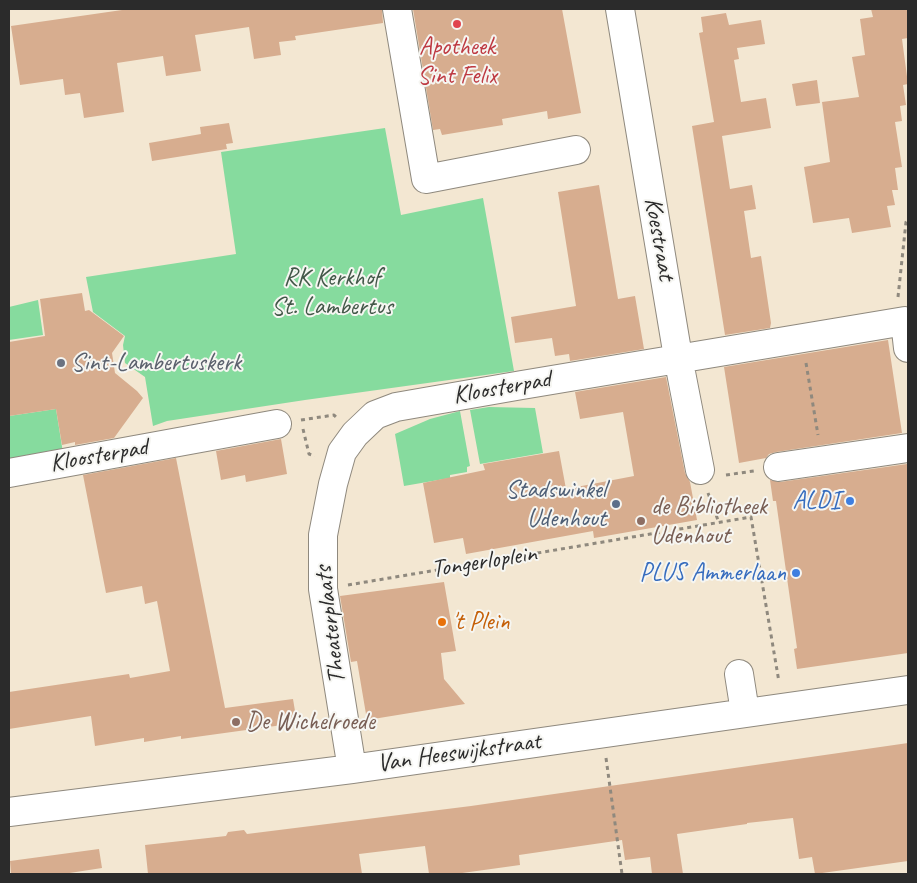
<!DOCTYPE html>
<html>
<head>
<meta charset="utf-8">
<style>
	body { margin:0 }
	#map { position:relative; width:917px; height:883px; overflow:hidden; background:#f3e7d2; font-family:Caveat,sans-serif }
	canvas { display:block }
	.frame { position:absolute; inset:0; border:10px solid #2b2b2b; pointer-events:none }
</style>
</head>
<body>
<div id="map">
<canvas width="917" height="883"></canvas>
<div class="frame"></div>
</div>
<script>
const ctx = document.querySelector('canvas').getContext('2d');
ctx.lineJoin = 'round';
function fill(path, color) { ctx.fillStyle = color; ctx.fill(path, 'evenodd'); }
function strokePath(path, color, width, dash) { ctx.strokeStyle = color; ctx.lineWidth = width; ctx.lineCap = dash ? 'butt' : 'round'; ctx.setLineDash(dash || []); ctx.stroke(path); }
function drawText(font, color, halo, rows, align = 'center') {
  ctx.font = font + ' Caveat,sans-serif'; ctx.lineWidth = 4; ctx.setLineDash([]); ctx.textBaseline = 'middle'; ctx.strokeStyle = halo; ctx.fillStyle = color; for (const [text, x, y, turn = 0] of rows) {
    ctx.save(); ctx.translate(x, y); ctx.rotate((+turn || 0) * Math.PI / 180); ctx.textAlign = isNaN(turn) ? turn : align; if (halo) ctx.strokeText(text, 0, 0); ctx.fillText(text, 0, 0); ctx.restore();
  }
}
const green = new Path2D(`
	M 385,128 L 401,215 L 483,198 L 514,371 L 305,400 L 167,421 L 153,426 L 145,377 L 125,363 L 123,345 L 125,336 L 93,312 L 86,277 L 236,254 L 221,152 Z
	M 38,300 L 43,335 L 9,340 L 9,307 Z
	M 489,407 L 535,408 L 543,453 L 480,464 L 470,410 Z
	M 56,409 L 64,459 L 9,468 L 9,416 Z
	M 460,411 L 470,466 L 467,467 L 467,472 L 450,475 L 450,478 L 404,486 L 395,434 L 430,419 Z`);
const building = new Path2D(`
	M 129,9 L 382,9 L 383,23 L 295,36 L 296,40 L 279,42 L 281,55 L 254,59 L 249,27 L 195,35 L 201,71 L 166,76 L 163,56 L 117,63 L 124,112 L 84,118 L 80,93 L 65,95 L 63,79 L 20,85 L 11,26 Z
	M 413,9 L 562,9 L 581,113 L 548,119 L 547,111 L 502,119 L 503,125 L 442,135 L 440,129 L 433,130 Z
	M 871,9 L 908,9 L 908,38 L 902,39 L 908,84 L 903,85 L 906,105 L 900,106 L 902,121 L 895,122 L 902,167 L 895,168 L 898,190 L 892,190 L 895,205 L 887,206 L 891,227 L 852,233 L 849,218 L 813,223 L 804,167 L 830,162 L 822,102 L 859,97 L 852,57 L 865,55 L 860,19 L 873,17 Z
	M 726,13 L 729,25 L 761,20 L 765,44 L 737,48 L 739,59 L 734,60 L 741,102 L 766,98 L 771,128 L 722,136 L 730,189 L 752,185 L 756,209 L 744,211 L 751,258 L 761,256 L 771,323 L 770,328 L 725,335 L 692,126 L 714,122 L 699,33 L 703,32 L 701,17 Z
	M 817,80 L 820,103 L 796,106 L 792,84 Z
	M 229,123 L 233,143 L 226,144 L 227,149 L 152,161 L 149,143 L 201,134 L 200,127 Z
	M 599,185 L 618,299 L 635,296 L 644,349 L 570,361 L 569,354 L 555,356 L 552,338 L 515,343 L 511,317 L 576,306 L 558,192 Z
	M 82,293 L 85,311 L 89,310 L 124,336 L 112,353 L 115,373 L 137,391 L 143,398 L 114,438 L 75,445 L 75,442 L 62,445 L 56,409 L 9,416 L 9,342 L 45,336 L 40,299 Z
	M 888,340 L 902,433 L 776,452 L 769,454 L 766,458 L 739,463 L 724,367 Z
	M 666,377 L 685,473 L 690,482 L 697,520 L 594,538 L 593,531 L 466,554 L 463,538 L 434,543 L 423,483 L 485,470 L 483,464 L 559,451 L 566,489 L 634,476 L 623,412 L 580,419 L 575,392 Z
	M 281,439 L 287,474 L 246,482 L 245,475 L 221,480 L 216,451 Z
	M 176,458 L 225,708 L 293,699 L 297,723 L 181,739 L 181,736 L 144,742 L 144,738 L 95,746 L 91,716 L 9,729 L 9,692 L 129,674 L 130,678 L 170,671 L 157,601 L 145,604 L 142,586 L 106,593 L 83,475 Z
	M 907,464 L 908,653 L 797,669 L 794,649 L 797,648 L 776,501 L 773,501 L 770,480 L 780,482 Z
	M 444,582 L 456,651 L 441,653 L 444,679 L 465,704 L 367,720 L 357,661 L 351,662 L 340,596 Z
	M 908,743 L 908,861 L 815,874 L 812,857 L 799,859 L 793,818 L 747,823 L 747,824 L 677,834 L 683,874 L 652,874 L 650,857 L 625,860 L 622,840 L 519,855 L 520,865 L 455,874 L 429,874 L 425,846 L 359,854 L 362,874 L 148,874 L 145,845 L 226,836 L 228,832 L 244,830 L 247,834 L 471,806 Z
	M 99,849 L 102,868 L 63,874 L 11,874 L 10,861 Z`);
const path = new Path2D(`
	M 898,297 L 906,222 L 908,219
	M 806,363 L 818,435
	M 301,420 L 334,415 L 336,417
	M 303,429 L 309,454 L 315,456
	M 726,475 L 754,471
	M 708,493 L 719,523
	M 348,585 L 751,517 L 779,682
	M 606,758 L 622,874`);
const minor = new Path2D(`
	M 397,9 L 426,179 L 576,150
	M 620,9 L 678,357 L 700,470
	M 906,330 L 908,348
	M 778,467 L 908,448
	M 9,473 L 277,424
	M 739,674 L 745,712
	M 352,769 L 323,589 L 323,535 L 333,484 L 342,452 L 355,434 L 375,415 L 396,407 L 522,385 L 905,321
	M 9,812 L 352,769 L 908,690`);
const markers = [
	[457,24,5,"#e0444e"],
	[61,363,5,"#6b7280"],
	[850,501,5,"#3f7fe0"],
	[616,504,5,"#5c6f8a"],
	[641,521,5,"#8d6e63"],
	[796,573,5,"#3f7fe0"],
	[442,622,5,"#e8710a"],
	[236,722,5,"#8d6e63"]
];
const healthNames = [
	["Apotheek",457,47],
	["Sint Felix",457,76]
];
const streetNames = [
	["Koestraat",659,239,80],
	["Kloosterpad",502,388,-10],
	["Kloosterpad",99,456,-10],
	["Tongerloplein",484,562,-9],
	["Theaterplaats",331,625,-97],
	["Van Heeswijkstraat",459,753,-8]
];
const parkNames = [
	["RK Kerkhof",332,278],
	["St. Lambertus",332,307]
];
const worshipNames = [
	["Sint-Lambertuskerk",71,363]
];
const serviceNames = [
	["Stadswinkel",606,490],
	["Udenhout",606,519]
];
const shopNames = [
	["ALDI",840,501],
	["PLUS Ammerlaan",786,573]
];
const educationNames = [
	["de Bibliotheek",651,507],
	["Udenhout",651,536],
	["De Wichelroede",246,722]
];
const foodNames = [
	["'t Plein",452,622]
];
fill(green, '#86db9e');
fill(building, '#d7ad8f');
strokePath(minor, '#8f897e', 30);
strokePath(path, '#8f897e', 3, [4, 4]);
strokePath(minor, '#fff', 28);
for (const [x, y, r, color] of markers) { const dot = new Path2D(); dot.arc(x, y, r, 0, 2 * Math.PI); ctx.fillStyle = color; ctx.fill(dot); strokePath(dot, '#f6f6f2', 2); }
drawText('25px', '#be3a42', '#f6f6f2', healthNames);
drawText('25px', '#2b2b2b', '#f6f6f2', streetNames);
drawText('25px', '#425748', '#f6f6f2', parkNames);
drawText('25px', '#5b616d', '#f6f6f2', worshipNames, 'left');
drawText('25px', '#4e5e75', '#f6f6f2', serviceNames, 'right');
drawText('25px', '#366cbe', '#f6f6f2', shopNames, 'right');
drawText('25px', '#785e54', '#f6f6f2', educationNames, 'left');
drawText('25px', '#c56008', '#f6f6f2', foodNames, 'left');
</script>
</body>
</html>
